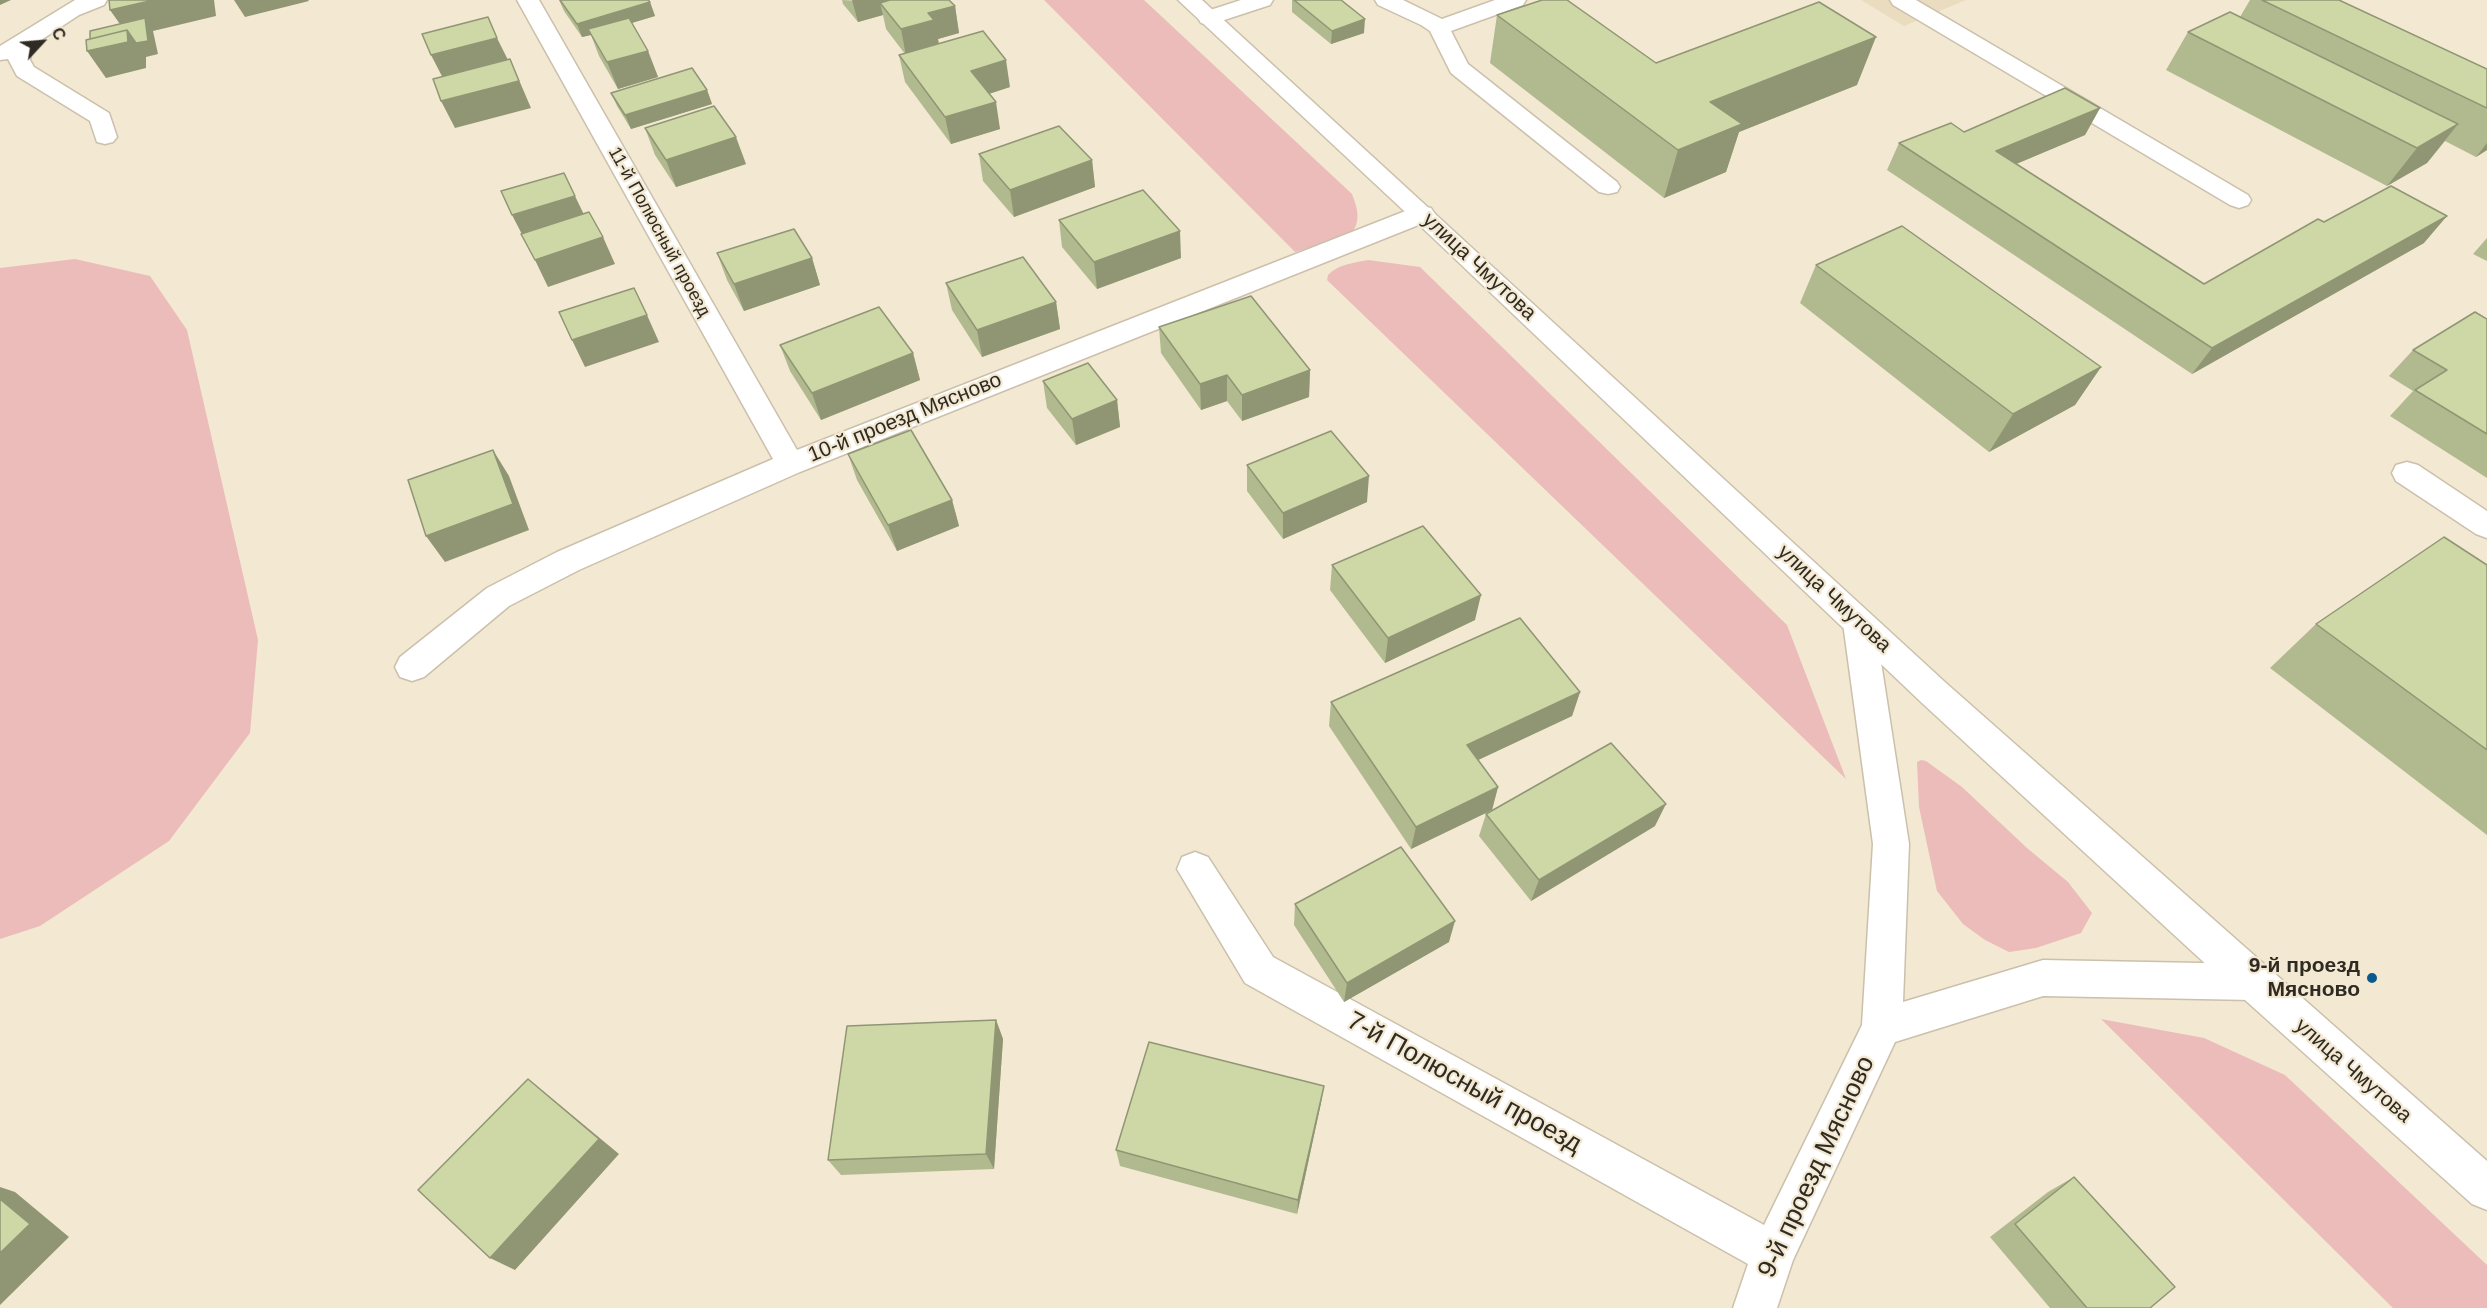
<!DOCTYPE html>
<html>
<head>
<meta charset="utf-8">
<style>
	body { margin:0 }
	#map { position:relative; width:2487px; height:1308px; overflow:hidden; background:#f3e8d2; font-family:Helvetica,sans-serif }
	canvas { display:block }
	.north { position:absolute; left:12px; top:12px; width:60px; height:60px; -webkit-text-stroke:4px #f3e8d2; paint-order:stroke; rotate:64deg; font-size:16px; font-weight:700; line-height:24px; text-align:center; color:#2f2b23 }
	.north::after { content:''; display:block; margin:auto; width:21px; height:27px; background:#2f2b23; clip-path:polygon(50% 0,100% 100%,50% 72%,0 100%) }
</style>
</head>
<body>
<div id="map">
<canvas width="2487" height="1308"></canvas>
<div class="north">С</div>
</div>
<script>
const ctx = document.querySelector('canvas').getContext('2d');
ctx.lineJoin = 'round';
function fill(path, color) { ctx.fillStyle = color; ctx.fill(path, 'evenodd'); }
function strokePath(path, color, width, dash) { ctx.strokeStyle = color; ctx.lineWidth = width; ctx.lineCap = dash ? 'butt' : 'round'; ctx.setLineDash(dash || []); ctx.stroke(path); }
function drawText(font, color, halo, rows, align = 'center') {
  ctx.font = font + ' Helvetica,sans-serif'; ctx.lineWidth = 4.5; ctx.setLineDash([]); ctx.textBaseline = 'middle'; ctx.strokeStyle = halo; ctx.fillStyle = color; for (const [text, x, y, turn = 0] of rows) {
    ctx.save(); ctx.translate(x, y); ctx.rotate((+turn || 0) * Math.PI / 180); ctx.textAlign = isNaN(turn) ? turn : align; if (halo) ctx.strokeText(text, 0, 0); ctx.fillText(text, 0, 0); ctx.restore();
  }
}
const built = new Path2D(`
	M 1861,0 L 1966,0 L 1904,26 Z`);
const green = new Path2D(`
	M 1044,0 L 1144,0 L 1352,194 C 1358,210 1361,220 1351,235 L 1295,252 Z
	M 75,259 L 150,276 L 187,330 L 258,640 L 250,733 L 169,841 L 40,926 L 0,939 L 0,268 Z
	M 1368,260 L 1420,267 L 1787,625 L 1846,779 L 1327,280 L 1328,275 C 1338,264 1354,263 1368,260 Z
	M 1921,760 L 1926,761 L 1962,787 L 2027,848 L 2068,882 L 2092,913 L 2081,933 L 2036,948 L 2009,952 L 1985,940 L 1963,924 L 1937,891 L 1919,807 L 1917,762 Z
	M 2101,1019 L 2204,1038 L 2285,1075 L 2487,1265 L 2487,1308 L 2393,1308 Z`);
const minor = new Path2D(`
	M 75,0 L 107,0 L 104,5 L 79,15 L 32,46 L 30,60 L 34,67 L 109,113 L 117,137 L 113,142 L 105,144 L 97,142 L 90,121 L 17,76 L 8,59 L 0,60 L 0,46 Z
	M 517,0 L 539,0 L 797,450 L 1413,208 L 1422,206 L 1431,208 L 1435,214 L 1431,220 L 800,472 L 579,570 L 509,606 L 424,677 L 412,681 L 400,677 L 395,667 L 400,657 L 487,588 L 557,552 L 773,459 Z
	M 1241,0 L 1273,0 L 1270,5 L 1209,25 L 1201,23 L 1198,18 L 1201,13 Z
	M 1375,0 L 1403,0 L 1442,19 L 1495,0 L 1526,0 L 1523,5 L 1451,31 L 1468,64 L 1617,182 L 1620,187 L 1617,192 L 1608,194 L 1599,192 L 1451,73 L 1430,31 L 1421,25 L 1378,5 Z
	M 1890,0 L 1916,0 L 2248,195 L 2251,200 L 2248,205 L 2239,208 L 2230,205 L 1893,5 Z
	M 2407,462 L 2418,465 L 2487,511 L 2487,538 L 2476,534 L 2396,481 L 2392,473 L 2396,465 Z
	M 1859,610 L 1870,614 L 1875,623 L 1909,844 L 1903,1002 L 2043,960 L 2252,964 L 2266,969 L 2271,982 L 2266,995 L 2252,1000 L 2043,996 L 1895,1042 L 1793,1260 L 1777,1308 L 1733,1308 L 1748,1264 L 1245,983 L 1177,869 L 1182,857 L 1195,852 L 1208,857 L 1273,957 L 1764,1225 L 1862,1025 L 1873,844 L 1843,623 L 1848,614 Z`);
const major = new Path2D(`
	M 1178,0 L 1202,0 L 1946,683 L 2487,1161 L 2487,1210 L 2472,1204 L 2235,991 L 1922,703 L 1432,237 Z`);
const wall = new Path2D(`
	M 559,0 L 649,0 L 655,16 L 632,23 L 648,51 L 658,77 L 618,89 L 599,56 L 591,35 L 582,37 L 564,11 Z
	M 842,0 L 955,6 L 959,33 L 938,39 L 939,44 L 1010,87 L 989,94 L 1000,129 L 951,144 L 905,82 L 899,55 L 905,54 L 886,29 L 883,15 L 858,22 L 843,4 Z
	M 1292,0 L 1341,0 L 1364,33 L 1331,44 L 1292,12 Z
	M 2250,0 L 2339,0 L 2487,69 L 2487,150 L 2476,157 L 2445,141 L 2427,163 L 2387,186 L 2166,70 L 2188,32 L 2240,17 Z
	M 1497,15 L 1656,63 L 1857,85 L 1739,132 L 1726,172 L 1664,198 L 1490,63 Z
	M 707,90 L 712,104 L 631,129 L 617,106 L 611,93 Z
	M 2100,108 L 2085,135 L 2016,164 L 2204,284 L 2324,222 L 2424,243 L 2192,374 L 1887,170 L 1899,143 Z
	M 645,128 L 746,164 L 676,187 L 655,155 Z
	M 979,154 L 1092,160 L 1095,187 L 1014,217 L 983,181 Z
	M 1059,220 L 1181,258 L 1097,289 L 1062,247 Z
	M 2487,238 L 2487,261 L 2473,254 Z
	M 717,253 L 812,258 L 820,285 L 744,311 L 727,280 Z
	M 1816,265 L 2101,367 L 2075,405 L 1989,452 L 1800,303 Z
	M 946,283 L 1056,302 L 1060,329 L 982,357 L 952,310 Z
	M 2487,319 L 2487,478 L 2390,416 L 2413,391 L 2389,376 L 2413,350 Z
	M 1159,327 L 1310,370 L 1309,397 L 1242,421 L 1227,401 L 1201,410 L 1161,353 Z
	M 780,345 L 913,353 L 920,380 L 821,420 L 790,371 Z
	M 1043,381 L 1117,400 L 1120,427 L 1076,445 L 1047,408 Z
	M 848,454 L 952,500 L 959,526 L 897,551 L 857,480 Z
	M 1247,465 L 1367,502 L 1283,539 L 1247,491 Z
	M 1332,565 L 1475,620 L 1385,663 L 1330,590 Z
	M 2487,565 L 2487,835 L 2270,668 L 2316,624 Z
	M 1580,692 L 1572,716 L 1478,760 L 1498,787 L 1492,810 L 1411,849 L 1329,726 L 1331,702 Z
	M 1486,814 L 1655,826 L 1531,901 L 1479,836 Z
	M 1295,904 L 1449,942 L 1344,1002 L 1294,925 Z
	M 996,1020 L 1003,1039 L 994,1169 L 841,1175 L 828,1160 Z
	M 1321,1103 L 1297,1214 L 1120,1166 L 1116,1150 Z
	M 2074,1177 L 2150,1308 L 2050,1308 L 1990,1237 L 2048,1192 Z`);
const shadedWall = new Path2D(`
	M 0,0 L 11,0 L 0,5 Z
	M 154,0 L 214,0 L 216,16 L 153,31 L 158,54 L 146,57 L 146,68 L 106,78 L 87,51 L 127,34 L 110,10 Z
	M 234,0 L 308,0 L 309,1 L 245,17 Z
	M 852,0 L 932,0 L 880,3 L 883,15 L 858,22 Z
	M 650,2 L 655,16 L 591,35 L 588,29 L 591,35 L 582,37 L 577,24 Z
	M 955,6 L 959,33 L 938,39 L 939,47 L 906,56 L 901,29 L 928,13 Z
	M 1365,19 L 1364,33 L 1331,44 L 1332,31 Z
	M 1876,37 L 1857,85 L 1739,132 L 1726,172 L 1664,198 L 1678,150 L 1710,102 Z
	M 497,38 L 510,64 L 445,82 L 431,55 Z
	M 648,51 L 658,77 L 618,89 L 607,62 Z
	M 510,59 L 531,108 L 455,128 L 441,101 Z
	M 1006,60 L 1010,87 L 976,98 L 971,71 Z
	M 707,90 L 712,104 L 631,129 L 625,115 Z
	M 996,102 L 1000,129 L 951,144 L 945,117 Z
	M 2100,108 L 2085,135 L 1983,178 L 1996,151 Z
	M 2458,124 L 2427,163 L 2387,186 L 2417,148 Z
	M 736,137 L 746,164 L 676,187 L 666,160 Z
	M 2487,143 L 2487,150 L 2476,157 Z
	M 1092,160 L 1095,187 L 1014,217 L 1010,190 Z
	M 575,196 L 588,223 L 526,242 L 512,215 Z
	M 2447,216 L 2424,243 L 2192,374 L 2212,348 Z
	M 1180,231 L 1181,258 L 1097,289 L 1094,262 Z
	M 603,237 L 615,264 L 548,287 L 535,260 Z
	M 812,258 L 820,285 L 744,311 L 734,284 Z
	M 1056,302 L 1060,329 L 982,357 L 977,330 Z
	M 647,315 L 659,342 L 585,367 L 572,340 Z
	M 913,353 L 920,380 L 821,420 L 812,393 Z
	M 2101,367 L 2075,405 L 1989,452 L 2013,414 Z
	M 1310,370 L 1309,397 L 1242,421 L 1242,395 Z
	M 1227,375 L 1227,401 L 1201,410 L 1200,384 Z
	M 1117,400 L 1120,427 L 1076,445 L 1072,419 Z
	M 493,450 L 509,476 L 529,530 L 445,562 L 426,536 Z
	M 1369,476 L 1367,502 L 1283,539 L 1283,513 Z
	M 952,500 L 959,526 L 897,551 L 888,525 Z
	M 1481,595 L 1475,620 L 1385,663 L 1388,638 Z
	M 1580,692 L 1572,716 L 1461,768 L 1467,745 Z
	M 1498,787 L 1492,810 L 1411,849 L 1416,827 Z
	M 1666,804 L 1655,826 L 1531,901 L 1539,880 Z
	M 1455,921 L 1449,942 L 1344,1002 L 1347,983 Z
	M 996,1020 L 1003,1039 L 994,1169 L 986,1154 Z
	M 528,1079 L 549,1096 L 619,1154 L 515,1270 L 490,1258 Z
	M 1324,1086 L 1321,1103 L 1297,1214 L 1298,1200 Z
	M 0,1187 L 15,1192 L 69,1237 L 0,1305 Z`);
const building = new Path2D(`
	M 109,0 L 154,0 L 110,10 Z
	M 560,0 L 648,0 L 650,2 L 577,24 Z
	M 890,0 L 949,0 L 955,6 L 928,13 L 934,20 L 901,29 L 880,3 Z
	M 1294,0 L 1341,0 L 1365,19 L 1332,31 Z
	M 1542,0 L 1567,0 L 1656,63 L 1819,2 L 1876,37 L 1710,102 L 1742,124 L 1678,150 L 1497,15 Z
	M 2262,0 L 2339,0 L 2487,69 L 2487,108 Z
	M 2230,12 L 2458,124 L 2417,148 L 2188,32 Z
	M 488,17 L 497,38 L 431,55 L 422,34 Z
	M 145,18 L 148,41 L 136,43 L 127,30 L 90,39 L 90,31 Z
	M 629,18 L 648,51 L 607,62 L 588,29 Z
	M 127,30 L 128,42 L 87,51 L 86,40 Z
	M 983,31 L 1006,60 L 971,71 L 996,102 L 945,117 L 899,55 Z
	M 510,59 L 519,81 L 441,101 L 433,79 Z
	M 692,68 L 707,90 L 625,115 L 611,93 Z
	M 2065,88 L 2100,108 L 1996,151 L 2204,284 L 2318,219 L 2324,222 L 2391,186 L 2447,216 L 2212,348 L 1899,143 L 1951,123 L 1964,132 Z
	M 714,106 L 736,137 L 666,160 L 645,128 Z
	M 1059,126 L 1092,160 L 1010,190 L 979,154 Z
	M 564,173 L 575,196 L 512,215 L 501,191 Z
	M 1143,190 L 1180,231 L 1094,262 L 1059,220 Z
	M 589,212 L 603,237 L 535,260 L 521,234 Z
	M 1902,226 L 2101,367 L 2013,414 L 1816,265 Z
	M 794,229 L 812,258 L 734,284 L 717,253 Z
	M 1023,257 L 1056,302 L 977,330 L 946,283 Z
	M 634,288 L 647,315 L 572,340 L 559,312 Z
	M 1251,296 L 1310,370 L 1242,395 L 1227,375 L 1200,384 L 1159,327 Z
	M 879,307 L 913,353 L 812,393 L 780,345 Z
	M 2475,312 L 2487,319 L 2487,434 L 2415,390 L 2447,370 L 2413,350 Z
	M 1088,363 L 1117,400 L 1072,419 L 1043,381 Z
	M 911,430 L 952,500 L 888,525 L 848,454 Z
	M 1331,431 L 1369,476 L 1283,513 L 1247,465 Z
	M 493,450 L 513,504 L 426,536 L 408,480 Z
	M 1423,526 L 1481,595 L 1388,638 L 1332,565 Z
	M 2444,537 L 2487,565 L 2487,750 L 2316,624 Z
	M 1520,618 L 1580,692 L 1467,745 L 1498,787 L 1416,827 L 1331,702 Z
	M 1611,743 L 1666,804 L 1539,880 L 1486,814 Z
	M 1401,847 L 1455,921 L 1347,983 L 1295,904 Z
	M 996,1020 L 986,1154 L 828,1160 L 847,1026 Z
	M 1149,1042 L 1324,1086 L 1298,1200 L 1116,1150 Z
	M 528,1079 L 599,1139 L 490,1258 L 418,1190 Z
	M 2074,1177 L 2175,1287 L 2150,1308 L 2087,1308 L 2015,1224 Z
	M 0,1199 L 30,1224 L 0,1253 Z`);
const markers = [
	[2372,978,6,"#0c5a8d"]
];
const farStreetnames = [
	["11-й Полюсный проезд",659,232,61]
];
const streetNames = [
	["улица Чмутова",1479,267,43],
	["10-й проезд Мясново",905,418,-22],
	["улица Чмутова",1834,599,43],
	["улица Чмутова",2353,1071,41]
];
const poiNames = [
	["9-й проезд",2360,966],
	["Мясново",2360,990]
];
const nearStreetnames = [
	["7-й Полюсный проезд",1464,1083,29],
	["9-й проезд Мясново",1817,1167,-65]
];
fill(built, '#eadcbf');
fill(green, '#ebbcba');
strokePath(minor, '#cbc0ab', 3);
strokePath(major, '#cbc0ab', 3);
fill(minor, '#fff');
fill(major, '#fff');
fill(wall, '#b1b98f');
fill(shadedWall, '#909674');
fill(building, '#ced7a6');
strokePath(building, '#909674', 1.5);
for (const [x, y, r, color] of markers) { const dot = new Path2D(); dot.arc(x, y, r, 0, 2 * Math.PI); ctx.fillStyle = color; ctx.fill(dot); strokePath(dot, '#f3e8d2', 2); }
drawText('18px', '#2f2b23', '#f3e8d2', farStreetnames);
drawText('21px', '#2f2b23', '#f3e8d2', streetNames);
drawText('bold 21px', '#2f2b23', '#f3e8d2', poiNames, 'right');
drawText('26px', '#2f2b23', '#f3e8d2', nearStreetnames);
</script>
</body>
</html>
